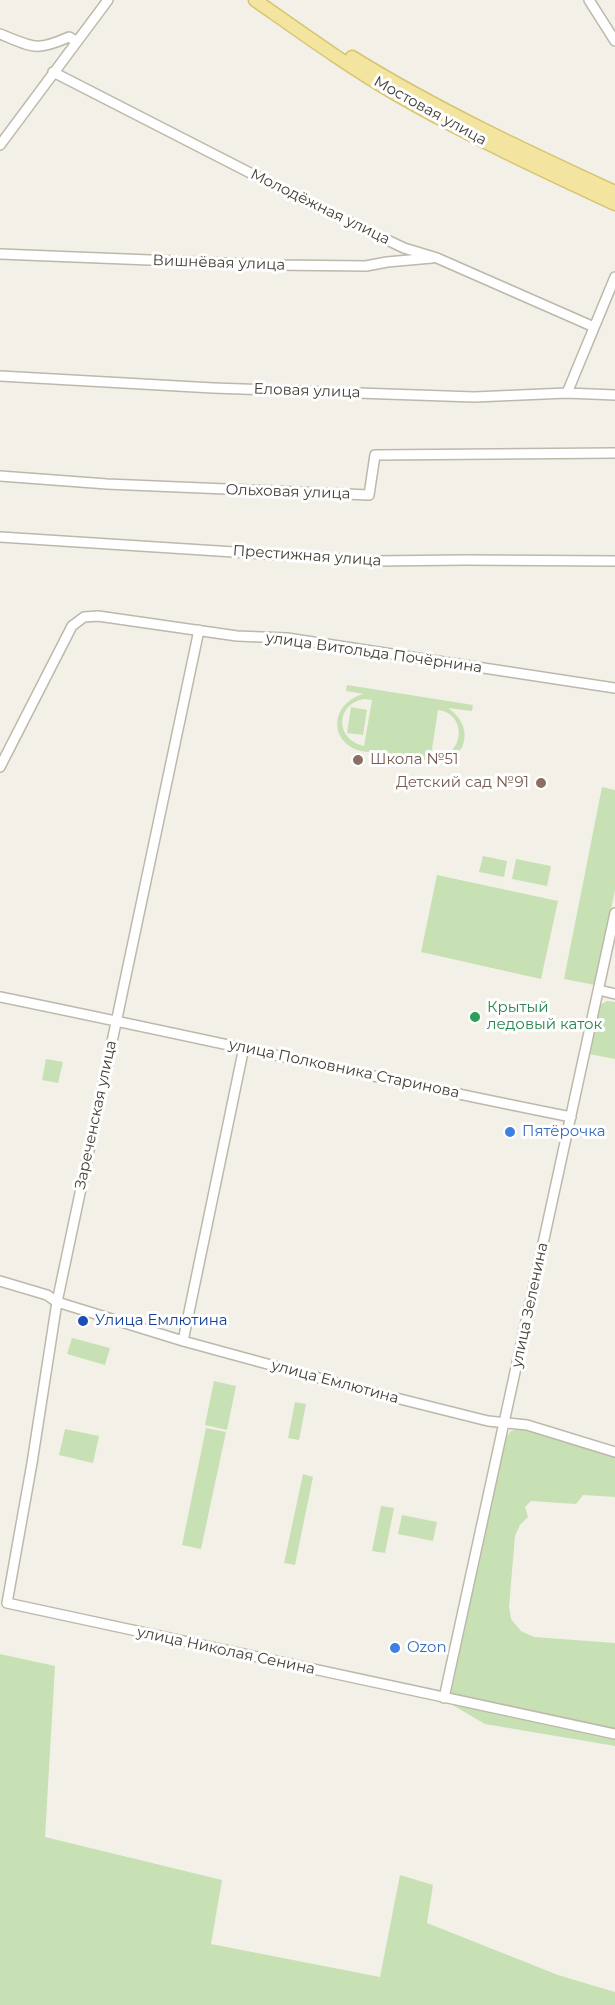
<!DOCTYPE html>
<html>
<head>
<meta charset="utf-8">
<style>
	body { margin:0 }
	canvas { display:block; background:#f2f0e7 }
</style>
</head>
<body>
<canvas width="615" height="2005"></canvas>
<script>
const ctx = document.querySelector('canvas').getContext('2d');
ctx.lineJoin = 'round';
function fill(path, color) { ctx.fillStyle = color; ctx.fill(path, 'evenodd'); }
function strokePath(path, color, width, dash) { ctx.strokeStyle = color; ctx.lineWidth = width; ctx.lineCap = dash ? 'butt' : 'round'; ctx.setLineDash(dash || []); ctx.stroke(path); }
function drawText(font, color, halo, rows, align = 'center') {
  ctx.font = font + ' Montserrat,sans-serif'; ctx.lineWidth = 6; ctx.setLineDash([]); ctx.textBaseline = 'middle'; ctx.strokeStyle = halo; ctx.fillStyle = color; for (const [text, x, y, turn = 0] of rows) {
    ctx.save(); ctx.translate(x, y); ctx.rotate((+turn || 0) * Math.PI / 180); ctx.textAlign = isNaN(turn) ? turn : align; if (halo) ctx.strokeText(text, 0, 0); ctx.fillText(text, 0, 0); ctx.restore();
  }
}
const green = new Path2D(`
	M 347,685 L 473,705 L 472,711 L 448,708 C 473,724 470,758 438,762 L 361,751 C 327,742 331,702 364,694 L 346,691 ZM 364,699 L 372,700 L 364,746 C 335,740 335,704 364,699 ZM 438,710 C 470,714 463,762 431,756 Z
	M 351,707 L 367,710 L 363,735 L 347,733 Z
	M 602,787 L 615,790 L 615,890 L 595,985 L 564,979 Z
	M 483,856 L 507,861 L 504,877 L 479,872 Z
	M 516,859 L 551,866 L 547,886 L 512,879 Z
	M 437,875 L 558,901 L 541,979 L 421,952 Z
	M 607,1001 L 615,1002 L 615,1059 L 589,1054 L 599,1011 L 600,1005 Z
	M 46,1059 L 63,1062 L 58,1083 L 42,1080 Z
	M 72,1338 L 110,1348 L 105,1365 L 67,1354 Z
	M 214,1381 L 236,1386 L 227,1430 L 205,1425 Z
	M 295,1402 L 306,1404 L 299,1440 L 288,1438 Z
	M 206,1428 L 226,1432 L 201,1549 L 182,1545 Z
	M 522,1428 L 615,1457 L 615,1497 L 583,1495 L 576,1504 L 531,1501 L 525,1507 L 528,1517 L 520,1525 L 515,1536 L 509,1607 L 511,1619 L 521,1631 L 534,1637 L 615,1643 L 615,1746 L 485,1724 L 449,1703 L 505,1439 L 511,1431 Z
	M 65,1429 L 99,1436 L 93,1463 L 59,1455 Z
	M 303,1474 L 313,1477 L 295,1565 L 284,1563 Z
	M 381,1506 L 394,1508 L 385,1553 L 372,1551 Z
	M 402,1515 L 437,1522 L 433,1541 L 398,1534 Z
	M 0,1654 L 55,1666 L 45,1837 L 222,1880 L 211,1944 L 380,1977 L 400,1875 L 433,1885 L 427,1923 L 558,1975 L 615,1992 L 615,2005 L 0,2005 Z`);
const minor = new Path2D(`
	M 589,0 L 615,41
	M 0,34 C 33,47 35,52 69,37 L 76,41
	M 53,72 L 301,199 L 404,248 L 437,258 L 594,327
	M 0,145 L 108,0
	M 0,254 L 274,265 L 366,266 L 387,262 L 432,258
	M 0,376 L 213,388 L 474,397 L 567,393 L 615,395
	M 567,393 L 615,277
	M 0,476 L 107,484 L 369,495 L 375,455 L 615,453
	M 0,537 L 374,561 L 465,560 L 615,561
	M 199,630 L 57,1302 L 32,1463 L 7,1603 L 615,1734
	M 0,767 L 72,626 L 84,617 L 98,616 L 237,636 L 287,638 L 615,688
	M 599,990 L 615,994
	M 0,997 C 191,1036 380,1079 571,1117
	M 0,1281 L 47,1295 L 57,1302 L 183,1341 L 348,1386 L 488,1421 L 527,1425 L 615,1452
	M 183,1341 L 244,1047
	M 444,1698 L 615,913`);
const major = new Path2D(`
	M 255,0 C 302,33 349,67 399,96 C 469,136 542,170 615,204
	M 352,57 C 436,109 526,151 615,192`);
const markers = [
	[358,760,6,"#8d6e63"],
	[541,783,6,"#8d6e63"],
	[475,1017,6,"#2e9e5b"],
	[510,1132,6,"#3f7fe0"],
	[83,1321,6,"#1a4fb4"],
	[395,1648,6,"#3f7fe0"]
];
const streetNames = [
	["Мостовая улица",430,111,29],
	["Молодёжная улица",320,207,26],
	["Вишнёвая улица",219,263,2],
	["Еловая улица",307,391,2],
	["Ольховая улица",288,492,2],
	["Престижная улица",307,556,4],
	["улица Витольда Почёрнина",374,653,8],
	["улица Полковника Старинова",344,1069,12],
	["Зареченская улица",96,1115,-78],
	["улица Зеленина",530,1305,-78],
	["улица Емлютина",335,1382,15],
	["улица Николая Сенина",226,1651,12]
];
const educationNames = [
	["Школа №51",370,760],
	["Детский сад №91",529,783,"right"]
];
const leisureNames = [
	["Крытый",487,1008],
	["ледовый каток",487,1025]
];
const shopNames = [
	["Пятёрочка",522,1132],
	["Ozon",407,1648]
];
const transitNames = [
	["Улица Емлютина",95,1321]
];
fill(green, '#c8e1b4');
strokePath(minor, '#bcb8ab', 12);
strokePath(major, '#d6c471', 15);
strokePath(minor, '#fff', 9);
strokePath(major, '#f3e59f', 12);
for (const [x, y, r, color] of markers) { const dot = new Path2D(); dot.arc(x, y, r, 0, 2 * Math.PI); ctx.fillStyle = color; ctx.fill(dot); strokePath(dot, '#fff', 2); }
drawText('15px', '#444037', '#fff', streetNames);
drawText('15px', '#785e54', '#fff', educationNames, 'left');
drawText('15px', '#27864d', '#fff', leisureNames, 'left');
drawText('15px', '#366cbe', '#fff', shopNames, 'left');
drawText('15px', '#164399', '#fff', transitNames, 'left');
</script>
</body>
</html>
